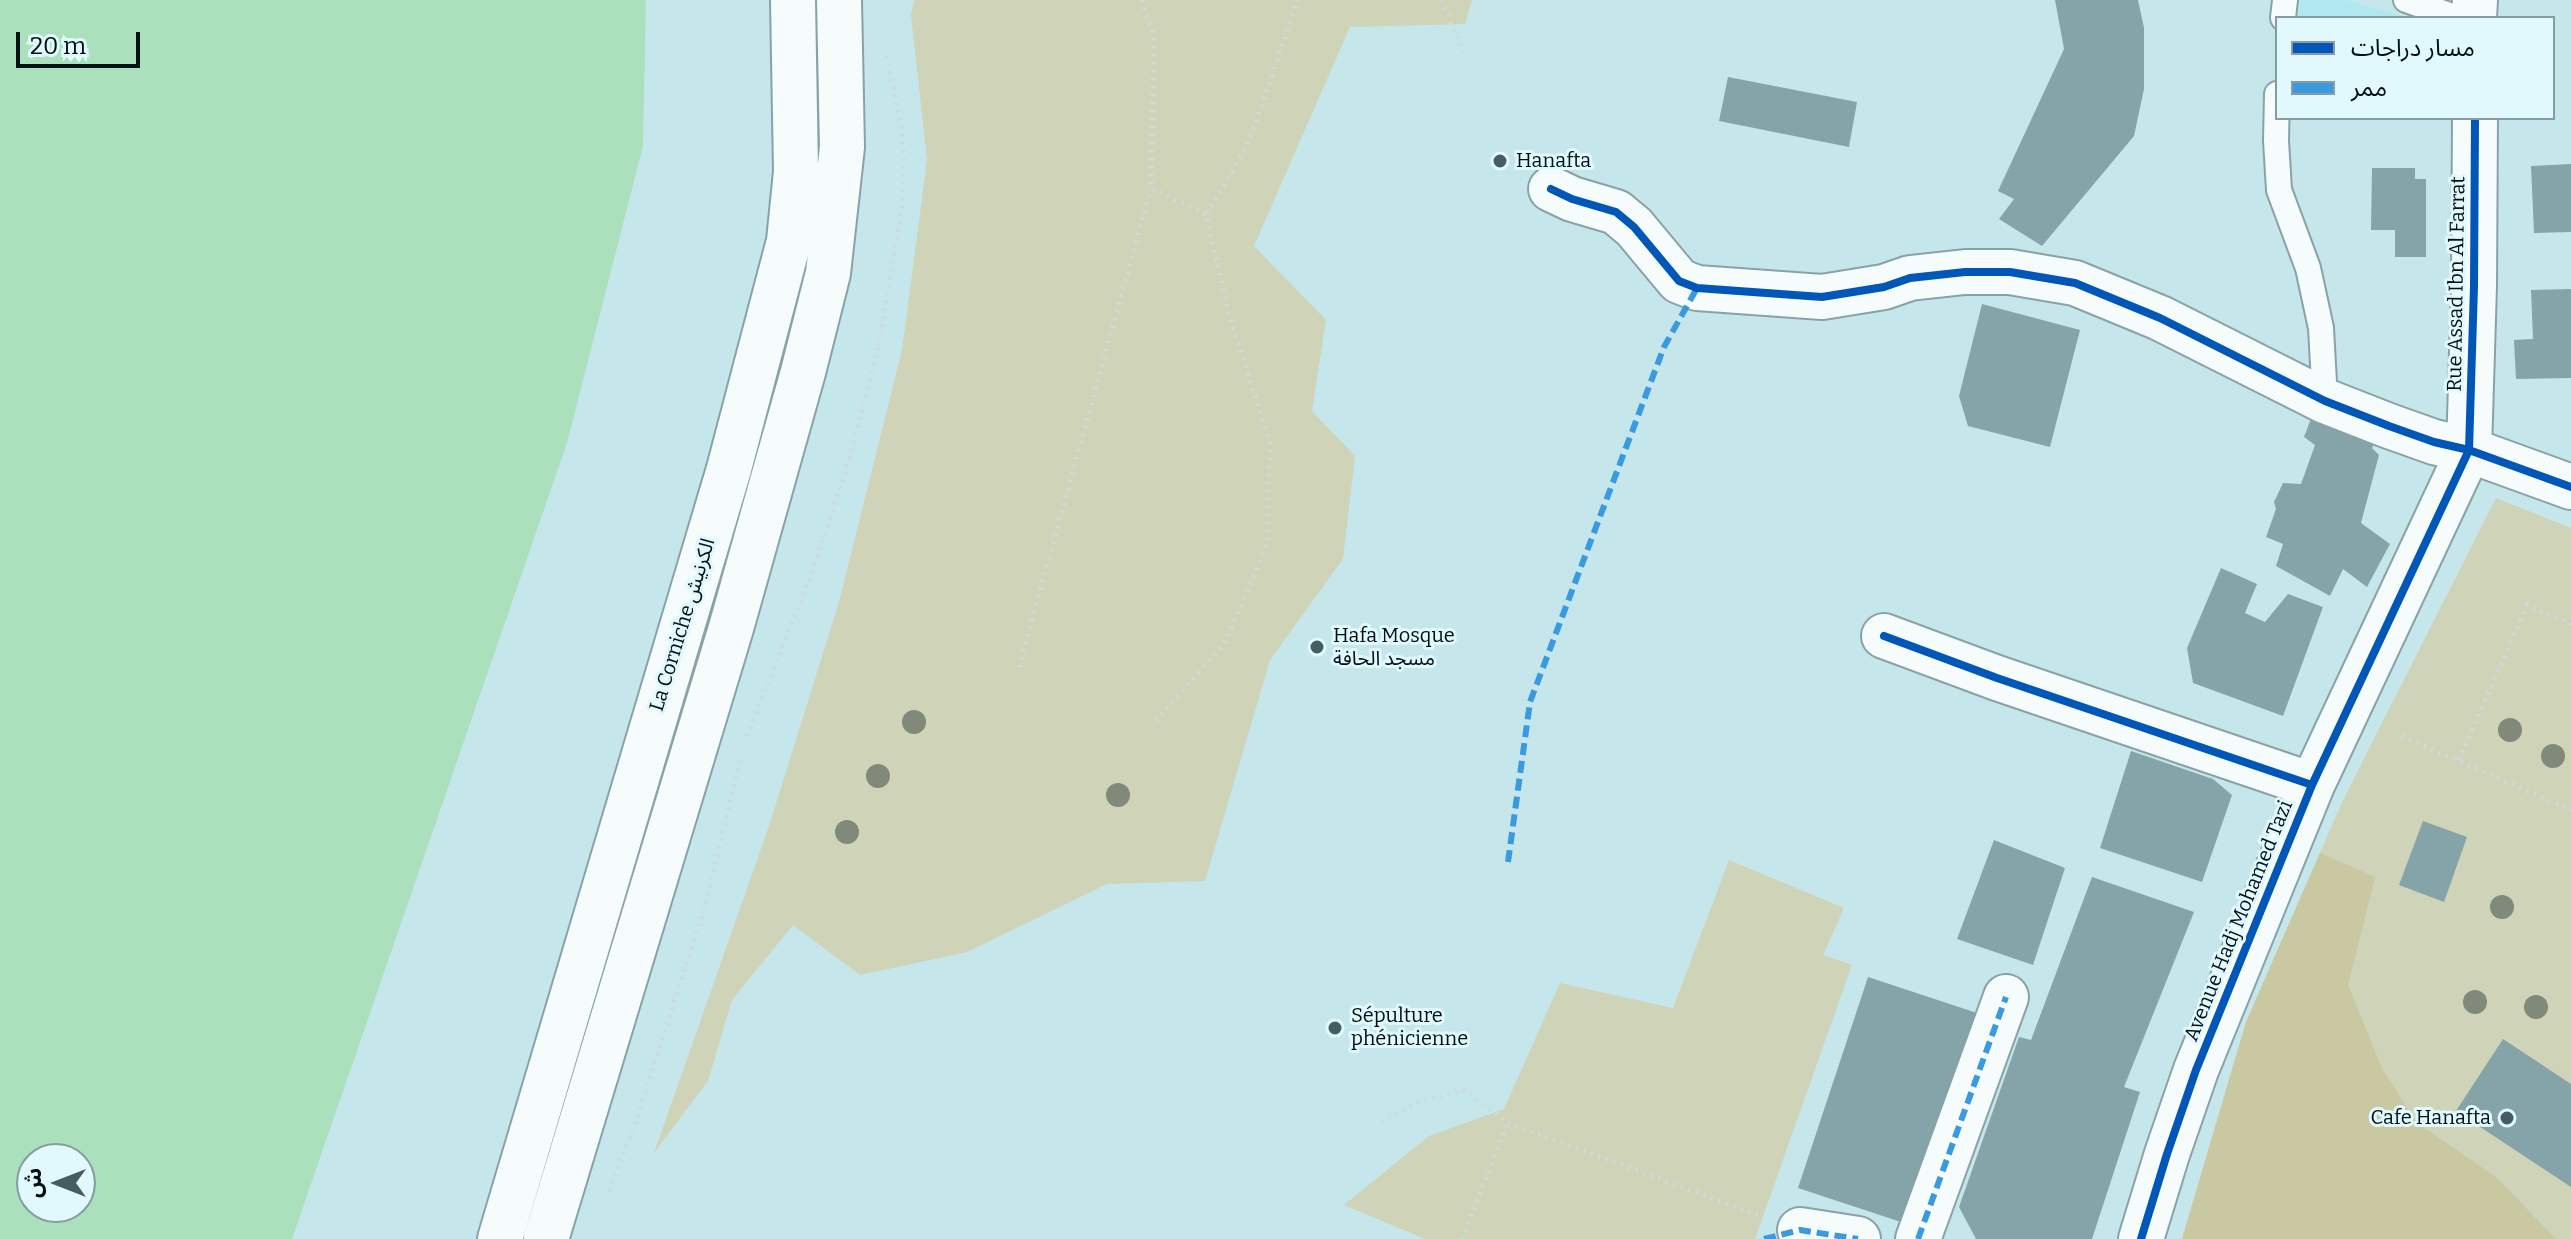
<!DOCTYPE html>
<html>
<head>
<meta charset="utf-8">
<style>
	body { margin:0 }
	#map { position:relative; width:2571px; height:1239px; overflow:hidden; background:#c5e7ec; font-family:Bitter,"Noto Sans Arabic",serif }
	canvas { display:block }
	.legend { position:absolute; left:2275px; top:16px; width:280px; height:104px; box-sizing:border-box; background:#e1f9fd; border:2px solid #879ca0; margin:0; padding:10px 14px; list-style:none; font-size:24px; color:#001115 }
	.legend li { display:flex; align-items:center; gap:16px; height:40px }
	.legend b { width:40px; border:2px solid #879ca0 }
	.north { position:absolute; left:16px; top:1143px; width:80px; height:80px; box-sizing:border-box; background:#e1f9fd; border:2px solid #879ca0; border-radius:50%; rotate:270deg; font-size:22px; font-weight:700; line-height:32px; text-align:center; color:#001115 }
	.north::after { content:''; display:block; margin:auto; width:28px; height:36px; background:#455c60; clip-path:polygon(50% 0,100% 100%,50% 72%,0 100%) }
	.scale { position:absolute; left:16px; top:32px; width:124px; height:36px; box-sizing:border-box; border:4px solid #001115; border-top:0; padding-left:10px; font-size:24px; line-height:28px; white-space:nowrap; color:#001115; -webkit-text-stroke:6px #e1f9fd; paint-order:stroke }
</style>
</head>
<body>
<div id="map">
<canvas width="2571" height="1239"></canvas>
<ul class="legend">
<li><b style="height:10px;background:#0057b8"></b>مسار دراجات</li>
<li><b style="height:10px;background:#399adf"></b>ممر</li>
</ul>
<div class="north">ش</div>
<div class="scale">20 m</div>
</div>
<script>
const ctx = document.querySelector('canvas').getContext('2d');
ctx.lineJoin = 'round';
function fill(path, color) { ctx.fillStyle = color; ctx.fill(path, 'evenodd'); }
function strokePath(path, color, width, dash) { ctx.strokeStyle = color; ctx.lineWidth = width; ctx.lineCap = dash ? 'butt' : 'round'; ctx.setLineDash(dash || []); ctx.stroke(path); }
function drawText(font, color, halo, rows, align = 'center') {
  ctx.font = font + ' Bitter,"Noto Sans Arabic",serif'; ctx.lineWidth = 6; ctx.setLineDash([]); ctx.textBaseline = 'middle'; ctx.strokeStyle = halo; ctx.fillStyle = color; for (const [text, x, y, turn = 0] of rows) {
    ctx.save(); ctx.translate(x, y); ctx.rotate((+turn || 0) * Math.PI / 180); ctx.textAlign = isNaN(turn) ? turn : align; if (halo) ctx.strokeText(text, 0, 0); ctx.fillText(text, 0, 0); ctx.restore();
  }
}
const built = new Path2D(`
	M 2301,0 L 2346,0 L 2408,18 L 2297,18 Z`);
const green = new Path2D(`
	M 914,0 L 1472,0 L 1465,24 L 1350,27 L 1254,246 L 1326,320 L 1312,411 L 1355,456 L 1343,559 L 1270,660 L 1205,881 L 1107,884 L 967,952 L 860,975 L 793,925 L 732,1000 L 708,1081 L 654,1153 L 769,826 L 839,602 L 902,350 L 927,160 L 911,15 Z
	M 2496,498 L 2571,528 L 2571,1239 L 2182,1239 L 2246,1022 L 2343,800 Z
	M 1729,860 L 1844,908 L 1823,955 L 1852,965 L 1755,1239 L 1425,1239 L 1344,1205 L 1429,1136 L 1504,1109 L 1560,983 L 1673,1008 Z`);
const forest = new Path2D(`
	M 2320,853 L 2375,877 L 2348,985 L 2382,1068 L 2416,1122 L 2497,1178 L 2556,1239 L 2182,1239 L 2246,1022 Z`);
const water = new Path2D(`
	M 0,0 L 646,0 L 643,146 L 567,443 L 292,1239 L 0,1239 ZM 32,1159 L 80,1159 L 80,1207 L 32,1207 Z`);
const building = new Path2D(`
	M 2055,0 L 2138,0 L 2144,28 L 2144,89 L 2134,136 L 2042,246 L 1999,219 L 2014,199 L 1998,191 L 2064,49 Z
	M 1728,77 L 1857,102 L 1849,147 L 1719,121 Z
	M 2571,164 L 2571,232 L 2534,233 L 2531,166 Z
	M 2372,168 L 2415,168 L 2415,179 L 2426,179 L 2426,257 L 2395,257 L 2395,230 L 2371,230 Z
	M 2571,289 L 2571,378 L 2516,379 L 2514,340 L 2533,339 L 2531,290 Z
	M 1982,304 L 2080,330 L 2050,447 L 1968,426 L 1959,396 Z
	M 2314,411 L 2377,438 L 2372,448 L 2379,455 L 2361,523 L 2390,544 L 2367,587 L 2343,569 L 2330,596 L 2276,566 L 2283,544 L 2266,537 L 2276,509 L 2274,502 L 2283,483 L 2301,484 L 2315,445 L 2304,437 Z
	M 2221,568 L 2257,584 L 2245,613 L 2265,622 L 2288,594 L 2323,607 L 2283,716 L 2193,683 L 2187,648 Z
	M 2131,751 L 2213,779 L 2232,795 L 2202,882 L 2100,848 Z
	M 2423,821 L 2467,837 L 2444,902 L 2399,885 Z
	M 1994,840 L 2065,868 L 2033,965 L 1957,939 Z
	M 2092,877 L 2194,912 L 2124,1087 L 2140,1092 L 2092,1239 L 1976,1239 L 1959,1207 L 2019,1037 L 2031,1040 Z
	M 1868,977 L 1980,1014 L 1910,1225 L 1798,1188 Z
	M 2503,1039 L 2571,1084 L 2571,1187 L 2456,1111 Z`);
const path = new Path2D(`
	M 1142,0 L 1154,37 L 1151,188 L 1206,214
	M 1441,0 L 1464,53
	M 1019,667 L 1151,188
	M 1156,721 L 1225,643 L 1267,545 L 1270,443 L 1229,314 L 1206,214 L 1248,145 L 1298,0
	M 747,736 L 812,573 L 845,473 L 878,349 L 903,201 L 904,156 L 901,124 L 886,52
	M 2402,736 L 2571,810
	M 2459,760 L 2527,605 L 2571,624
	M 1381,1121 L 1422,1101 L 1463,1090 L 1508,1123 L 1761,1216
	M 609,1191 L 637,1118 L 704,909 L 740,761
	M 1462,1239 L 1508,1123`);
const lane = new Path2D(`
	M 2406,0 L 2458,18
	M 2283,18 L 2285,0
	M 2277,94 L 2276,141 L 2279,190 L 2308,268 L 2321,328 L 2325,401`);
const street = new Path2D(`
	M 2474,18 L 2475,0
	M 1551,189 L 1572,199 L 1616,212 L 1634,227 L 1679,281 L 1697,288 L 1822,297 L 1884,287 L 1910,278 L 1965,272 L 2010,272 L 2075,283 L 2160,318 L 2325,401 L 2389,426 L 2434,442 L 2469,450 L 2571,487
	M 1884,636 L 1997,678 L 2312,785
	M 1800,1230 L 1858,1239
	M 1918,1239 L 2006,997
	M 2141,1239 L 2167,1154 L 2196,1070 L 2312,785 L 2469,450 L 2474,286 L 2475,118`);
const secondary = new Path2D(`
	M 500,1239 L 729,469 L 789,241 L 796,172 L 793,0
	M 546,1239 L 731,628 L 803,372 L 828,273 L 842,147 L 839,0`);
const quiet = new Path2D(`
	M 1508,862 L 1530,702 L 1664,347 L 1697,288
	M 1764,1239 L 1800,1230 L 1858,1239
	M 1918,1239 L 2006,997`);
const cycleway = new Path2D(`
	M 1551,189 L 1572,199 L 1616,212 L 1634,227 L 1679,281 L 1697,288 L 1822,297 L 1884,287 L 1910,278 L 1965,272 L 2010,272 L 2075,283 L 2160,318 L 2325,401 L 2389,426 L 2434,442 L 2469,450 L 2571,487
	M 1884,636 L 1997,678 L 2312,785
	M 2141,1239 L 2167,1154 L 2196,1070 L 2312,785 L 2469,450 L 2474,286 L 2475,118`);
const trees = [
	[914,722],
	[2510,730],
	[2553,756],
	[878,776],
	[1118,795],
	[847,832],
	[2502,907],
	[2475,1002],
	[2536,1007]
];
const markers = [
	[1500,161,8,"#455c60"],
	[1317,647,8,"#455c60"],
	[1335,1028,8,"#455c60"],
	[2507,1118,8,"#455c60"]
];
const poiNames = [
	["Hanafta",1516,161],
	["Hafa Mosque",1333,636],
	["مسجد الحافة",1333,659],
	["Sépulture",1351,1016],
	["phénicienne",1351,1039],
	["Cafe Hanafta",2491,1118,"right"]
];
const streetNames = [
	["Rue Assad Ibn Al Farrat",2457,284,-89],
	["La Corniche الكرنيش",683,625,-73],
	["Avenue Hadj Mohamed Tazi",2239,921,-68]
];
fill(built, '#b0e8f0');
fill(green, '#cfd3b7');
fill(forest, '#c9c8a1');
fill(water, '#aae1bc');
fill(building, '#85a4a9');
strokePath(lane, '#88a3a7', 28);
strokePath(street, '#88a3a7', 48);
strokePath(secondary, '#88a3a7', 48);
strokePath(path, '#cfdadd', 5, [2, 6]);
strokePath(lane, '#f6fbfc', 24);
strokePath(street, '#f6fbfc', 44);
strokePath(secondary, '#f6fbfc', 44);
strokePath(quiet, '#399adf', 6, [12, 6]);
strokePath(cycleway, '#0057b8', 8);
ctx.fillStyle = '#818a7a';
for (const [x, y] of trees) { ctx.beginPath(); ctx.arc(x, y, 12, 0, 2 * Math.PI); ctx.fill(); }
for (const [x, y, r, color] of markers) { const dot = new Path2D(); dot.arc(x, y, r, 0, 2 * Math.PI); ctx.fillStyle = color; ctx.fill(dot); strokePath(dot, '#e1f9fd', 3); }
drawText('20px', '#001115', '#e1f9fd', poiNames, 'left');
drawText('20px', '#001115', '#e1f9fd', streetNames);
</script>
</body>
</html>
